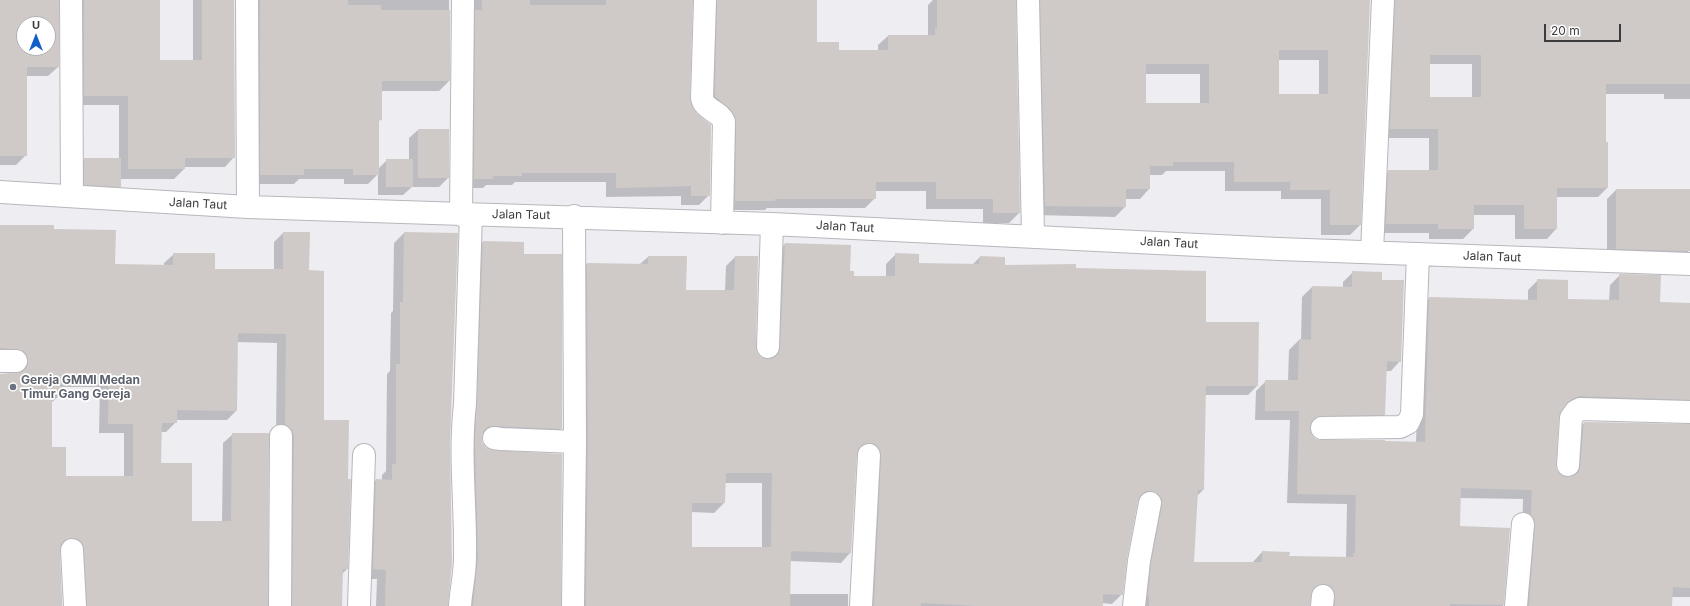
<!DOCTYPE html>
<html>
<head>
<meta charset="utf-8">
<style>
	body { margin:0 }
	#map { position:relative; width:1690px; height:606px; overflow:hidden; background:#ededf2; font-family:Inter,sans-serif }
	canvas { display:block }
	.north { position:absolute; left:16px; top:16px; width:40px; height:40px; box-sizing:border-box; background:#fff; border:1px solid #b1b1b2; border-radius:50%; rotate:0deg; font-size:11px; font-weight:700; line-height:16px; text-align:center; color:#3c3c3e }
	.north::after { content:''; display:block; margin:auto; width:14px; height:18px; background:#125fc9; clip-path:polygon(50% 0,100% 100%,50% 72%,0 100%) }
	.scale { position:absolute; left:1544px; top:24px; width:77px; height:18px; box-sizing:border-box; border:2px solid #3c3c3e; border-top:0; padding-left:5px; font-size:12px; line-height:14px; white-space:nowrap; color:#3c3c3e; -webkit-text-stroke:3px #fff; paint-order:stroke }
</style>
</head>
<body>
<div id="map">
<canvas width="1690" height="606"></canvas>
<div class="north">U</div>
<div class="scale">20 m</div>
</div>
<script>
const ctx = document.querySelector('canvas').getContext('2d');
ctx.lineJoin = 'round';
function fill(path, color) { ctx.fillStyle = color; ctx.fill(path, 'evenodd'); }
function strokePath(path, color, width, dash) { ctx.strokeStyle = color; ctx.lineWidth = width; ctx.lineCap = dash ? 'butt' : 'round'; ctx.setLineDash(dash || []); ctx.stroke(path); }
function drawText(font, color, halo, rows, align = 'center') {
  ctx.font = font + ' Inter,sans-serif'; ctx.lineWidth = 3.5; ctx.setLineDash([]); ctx.textBaseline = 'middle'; ctx.strokeStyle = halo; ctx.fillStyle = color; for (const [text, x, y, turn = 0] of rows) {
    ctx.save(); ctx.translate(x, y); ctx.rotate((+turn || 0) * Math.PI / 180); ctx.textAlign = isNaN(turn) ? turn : align; if (halo) ctx.strokeText(text, 0, 0); ctx.fillText(text, 0, 0); ctx.restore();
  }
}
const shadow = new Path2D(`
	M 0,0 L 58,0 L 58,67 L 48,76 L 26,76 L 26,155 L 16,165 L 0,165 ZM 24,24 L 48,24 L 48,48 L 24,48 Z
	M 69,0 L 159,0 L 159,61 L 193,61 L 193,0 L 234,0 L 234,157 L 225,167 L 184,167 L 184,169 L 174,179 L 120,179 L 120,186 L 112,195 L 76,193 L 76,168 L 85,159 L 119,159 L 119,105 L 75,105 Z
	M 245,0 L 449,0 L 449,81 L 439,91 L 381,91 L 381,119 L 378,122 L 378,169 L 387,160 L 409,160 L 409,138 L 418,130 L 448,178 L 439,187 L 412,187 L 403,195 L 378,195 L 378,174 L 368,184 L 344,184 L 344,179 L 299,179 L 294,184 L 251,184 Z
	M 461,0 L 692,0 L 689,98 L 709,195 L 699,205 L 681,205 L 681,196 L 606,197 L 606,182 L 515,182 L 512,185 L 486,185 L 483,188 L 465,188 Z
	M 702,0 L 816,0 L 816,43 L 838,51 L 878,51 L 878,45 L 888,36 L 928,36 L 928,5 L 933,0 L 1015,0 L 1019,213 L 1009,223 L 983,223 L 983,209 L 926,209 L 926,191 L 875,191 L 875,198 L 865,208 L 767,208 L 765,210 L 726,210 L 727,132 L 705,106 Z
	M 1026,0 L 1369,0 L 1360,225 L 1350,235 L 1321,235 L 1321,199 L 1281,199 L 1281,191 L 1225,191 L 1225,171 L 1166,171 L 1162,175 L 1149,175 L 1149,189 L 1140,199 L 1125,199 L 1125,207 L 1115,217 L 1036,215 ZM 1278,60 L 1319,60 L 1319,95 L 1278,95 ZM 1145,74 L 1200,74 L 1200,104 L 1145,104 Z
	M 1381,0 L 1690,0 L 1690,99 L 1664,99 L 1664,94 L 1605,94 L 1607,188 L 1598,197 L 1556,197 L 1556,229 L 1547,239 L 1515,239 L 1515,215 L 1473,215 L 1473,229 L 1463,239 L 1429,239 L 1429,233 L 1376,233 L 1379,180 L 1389,171 L 1429,171 L 1429,138 L 1381,138 ZM 1429,64 L 1472,64 L 1472,98 L 1429,98 Z
	M 1616,190 L 1690,190 L 1690,251 L 1688,251 L 1688,253 L 1607,257 L 1607,199 Z
	M 0,225 L 53,230 L 114,265 L 164,266 L 164,263 L 174,254 L 214,270 L 274,270 L 274,242 L 283,233 L 309,233 L 308,271 L 323,421 L 347,569 L 342,574 L 341,606 L 284,606 L 276,434 L 277,343 L 237,342 L 236,411 L 227,420 L 176,420 L 176,422 L 166,432 L 161,432 L 160,464 L 191,522 L 222,522 L 223,443 L 233,434 L 267,606 L 78,606 L 68,548 L 62,547 L 59,547 L 62,606 L 0,606 L 0,374 L 19,374 L 19,371 L 0,358 ZM 60,387 L 100,387 L 99,433 L 124,433 L 124,477 L 65,477 L 51,448 L 51,403 L 60,395 Z
	M 404,233 L 449,442 L 447,606 L 376,606 L 377,579 L 363,579 L 366,490 L 376,480 L 382,480 L 382,475 L 386,471 L 387,374 L 390,371 L 391,313 L 393,311 L 394,243 Z
	M 483,242 L 523,254 L 561,429 L 552,438 L 485,435 L 481,435 L 481,443 L 560,606 L 464,606 L 473,252 Z
	M 785,244 L 849,272 L 853,277 L 886,277 L 886,264 L 896,254 L 918,264 L 972,265 L 980,257 L 1004,266 L 1075,269 L 1205,323 L 1257,386 L 1248,395 L 1205,395 L 1203,490 L 1197,496 L 1193,563 L 1252,563 L 1262,552 L 1288,557 L 1346,558 L 1347,504 L 1287,503 L 1290,420 L 1255,420 L 1256,391 L 1266,381 L 1288,381 L 1289,350 L 1299,340 L 1301,340 L 1302,297 L 1312,287 L 1343,287 L 1343,282 L 1353,272 L 1381,281 L 1400,361 L 1391,371 L 1386,371 L 1384,414 L 1375,424 L 1311,425 L 1309,425 L 1310,435 L 1315,440 L 1322,442 L 1416,443 L 1420,308 L 1429,298 L 1528,301 L 1528,290 L 1538,280 L 1567,300 L 1609,301 L 1610,285 L 1620,275 L 1659,303 L 1690,304 L 1690,414 L 1570,406 L 1564,407 L 1558,417 L 1556,471 L 1561,476 L 1568,478 L 1571,476 L 1574,432 L 1584,423 L 1690,425 L 1690,597 L 1671,597 L 1671,606 L 1520,606 L 1523,499 L 1460,498 L 1459,527 L 1509,529 L 1503,606 L 1326,606 L 1314,593 L 1310,593 L 1310,606 L 1140,606 L 1142,500 L 1137,500 L 1126,559 L 1122,594 L 1112,604 L 1102,603 L 1102,606 L 865,606 L 860,452 L 856,453 L 850,553 L 841,563 L 790,561 L 789,594 L 848,594 L 848,606 L 576,606 L 577,274 L 587,264 L 640,264 L 648,257 L 685,291 L 725,291 L 726,266 L 735,257 L 756,353 L 761,358 L 770,360 L 775,254 ZM 724,483 L 762,483 L 762,548 L 691,548 L 691,512 L 714,513 L 724,503 Z`);
const building = new Path2D(`
	M 0,0 L 59,0 L 59,67 L 27,67 L 27,156 L 0,156 ZM 24,24 L 48,24 L 48,48 L 24,48 Z
	M 84,0 L 160,0 L 160,60 L 202,60 L 202,0 L 234,0 L 235,158 L 185,158 L 185,169 L 128,169 L 128,96 L 84,96 Z
	M 260,0 L 348,0 L 348,5 L 381,5 L 381,10 L 450,10 L 450,81 L 382,81 L 382,120 L 379,120 L 379,175 L 353,175 L 353,169 L 304,169 L 304,175 L 260,175 Z
	M 482,0 L 530,0 L 530,5 L 606,5 L 606,0 L 693,0 L 690,98 L 692,106 L 696,113 L 711,125 L 710,196 L 691,196 L 691,186 L 616,188 L 616,173 L 522,173 L 522,176 L 493,176 L 493,179 L 474,179 L 475,10 L 482,10 Z
	M 717,0 L 817,0 L 817,42 L 839,42 L 839,50 L 888,50 L 888,35 L 935,35 L 935,28 L 937,28 L 937,0 L 1016,0 L 1020,213 L 993,213 L 993,199 L 936,199 L 936,182 L 876,182 L 876,199 L 775,199 L 775,201 L 735,201 L 736,122 L 731,110 L 715,96 Z
	M 1040,0 L 1370,0 L 1361,225 L 1330,225 L 1330,190 L 1290,190 L 1290,182 L 1234,182 L 1234,162 L 1173,162 L 1173,166 L 1150,166 L 1150,189 L 1126,189 L 1126,207 L 1045,206 ZM 1279,50 L 1328,50 L 1328,94 L 1279,94 ZM 1146,64 L 1209,64 L 1209,103 L 1146,103 Z
	M 1395,0 L 1690,0 L 1690,84 L 1606,84 L 1606,142 L 1608,142 L 1608,188 L 1557,188 L 1557,229 L 1524,229 L 1524,205 L 1474,205 L 1474,229 L 1438,229 L 1438,224 L 1386,224 L 1388,170 L 1438,170 L 1438,129 L 1390,129 ZM 1430,55 L 1481,55 L 1481,97 L 1430,97 Z
	M 418,129 L 449,129 L 449,178 L 418,178 Z
	M 84,158 L 121,158 L 121,187 L 84,185 Z
	M 386,159 L 413,159 L 413,187 L 386,187 Z
	M 1616,189 L 1690,189 L 1690,251 L 1616,249 Z
	M 0,225 L 54,225 L 54,229 L 116,230 L 115,264 L 173,265 L 173,253 L 215,253 L 215,269 L 283,269 L 283,232 L 310,232 L 309,270 L 324,271 L 324,420 L 349,420 L 348,479 L 351,479 L 348,569 L 343,569 L 342,606 L 292,606 L 294,436 L 292,430 L 285,425 L 286,334 L 238,333 L 237,411 L 177,410 L 177,423 L 162,423 L 161,463 L 192,463 L 192,521 L 231,521 L 232,433 L 269,433 L 268,606 L 87,606 L 84,549 L 82,543 L 78,539 L 72,538 L 65,540 L 61,544 L 60,550 L 62,606 L 0,606 L 0,374 L 22,372 L 27,368 L 28,361 L 27,355 L 22,350 L 0,348 ZM 61,378 L 109,378 L 108,424 L 133,424 L 133,476 L 66,476 L 66,447 L 52,447 L 52,395 L 61,395 Z
	M 404,232 L 458,233 L 450,442 L 452,563 L 448,606 L 385,606 L 386,570 L 373,569 L 376,479 L 392,480 L 392,464 L 396,464 L 396,364 L 400,364 L 400,302 L 403,302 Z
	M 483,241 L 524,242 L 524,254 L 562,254 L 562,429 L 495,426 L 490,426 L 484,430 L 482,437 L 482,442 L 486,448 L 492,450 L 562,454 L 561,606 L 473,606 L 478,557 L 475,442 Z
	M 785,243 L 851,245 L 850,271 L 854,271 L 854,276 L 895,276 L 895,253 L 919,254 L 919,263 L 979,264 L 980,256 L 1005,257 L 1005,265 L 1076,264 L 1076,268 L 1206,271 L 1206,322 L 1259,322 L 1258,386 L 1206,386 L 1204,490 L 1198,490 L 1194,562 L 1262,562 L 1262,551 L 1290,552 L 1289,556 L 1353,557 L 1353,553 L 1355,553 L 1356,495 L 1297,494 L 1299,411 L 1265,411 L 1265,380 L 1298,380 L 1299,339 L 1311,340 L 1312,286 L 1352,287 L 1352,271 L 1382,272 L 1382,280 L 1404,280 L 1401,362 L 1387,361 L 1385,415 L 1321,416 L 1315,418 L 1311,422 L 1310,429 L 1312,435 L 1316,439 L 1322,440 L 1385,440 L 1385,441 L 1425,442 L 1429,297 L 1537,300 L 1537,279 L 1568,280 L 1568,299 L 1619,300 L 1619,274 L 1661,275 L 1660,302 L 1690,303 L 1690,400 L 1580,396 L 1574,398 L 1566,404 L 1559,417 L 1556,465 L 1557,470 L 1561,475 L 1567,477 L 1573,476 L 1579,472 L 1580,466 L 1584,422 L 1690,424 L 1690,588 L 1673,587 L 1672,606 L 1529,606 L 1535,525 L 1534,519 L 1531,515 L 1532,490 L 1461,488 L 1460,526 L 1510,528 L 1504,605 L 1450,604 L 1450,606 L 1335,606 L 1334,591 L 1330,586 L 1324,584 L 1318,585 L 1313,589 L 1310,606 L 1149,606 L 1149,596 L 1148,596 L 1151,563 L 1162,505 L 1162,499 L 1158,494 L 1152,491 L 1146,491 L 1141,495 L 1138,501 L 1127,559 L 1123,595 L 1103,594 L 1103,606 L 977,606 L 921,603 L 921,606 L 874,606 L 881,456 L 880,450 L 876,445 L 869,443 L 863,444 L 859,448 L 857,454 L 851,553 L 791,551 L 790,606 L 586,606 L 588,442 L 587,263 L 648,264 L 648,256 L 687,256 L 686,290 L 734,290 L 735,256 L 758,256 L 756,347 L 757,353 L 761,357 L 768,359 L 774,358 L 778,354 L 780,347 ZM 726,473 L 772,473 L 771,547 L 692,547 L 692,503 L 725,503 Z`);
const minor = new Path2D(`
	M 71,0 L 72,196
	M 247,0 L 248,207
	M 1028,0 L 1033,236
	M 705,1 L 702,98 C 704,110 720,111 724,122 L 722,223
	M 0,192 L 248,207 L 772,224 L 1279,249 L 1690,264
	M 461,215 L 463,0
	M 1372,252 L 1383,0
	M 768,347 L 772,224
	M 0,361 L 16,361
	M 1322,428 L 1400,427 L 1408,423 L 1412,414 L 1418,254
	M 494,438 L 501,439 L 575,442
	M 1568,465 L 1571,418 L 1576,411 L 1580,409 L 1690,412
	M 72,550 L 75,606
	M 280,606 L 281,436
	M 359,606 L 364,455
	M 460,606 C 461,590 465,574 465,557 C 466,506 459,455 465,404 L 471,214
	M 573,606 L 575,442 L 574,216
	M 861,606 L 869,455
	M 1134,606 L 1139,561 L 1150,503
	M 1322,606 L 1323,596
	M 1516,606 L 1523,524`);
const markers = [
	[13,387,4,"#6b7280"]
];
const streetNames = [
	["Jalan Taut",198,204,3],
	["Jalan Taut",521,215,1],
	["Jalan Taut",845,227,3],
	["Jalan Taut",1169,243,3],
	["Jalan Taut",1492,257,2]
];
const worshipNames = [
	["Gereja GMMI Medan",21,380],
	["Timur Gang Gereja",21,394]
];
fill(shadow, '#0003');
fill(building, '#cfcac7');
strokePath(minor, '#b7b7bc', 24);
strokePath(minor, '#fff', 22);
for (const [x, y, r, color] of markers) { const dot = new Path2D(); dot.arc(x, y, r, 0, 2 * Math.PI); ctx.fillStyle = color; ctx.fill(dot); strokePath(dot, '#fff', 1.5); }
drawText('12px', '#3c3c3e', '#fff', streetNames);
drawText('bold 12px', '#5b616d', '#fff', worshipNames, 'left');
</script>
</body>
</html>
